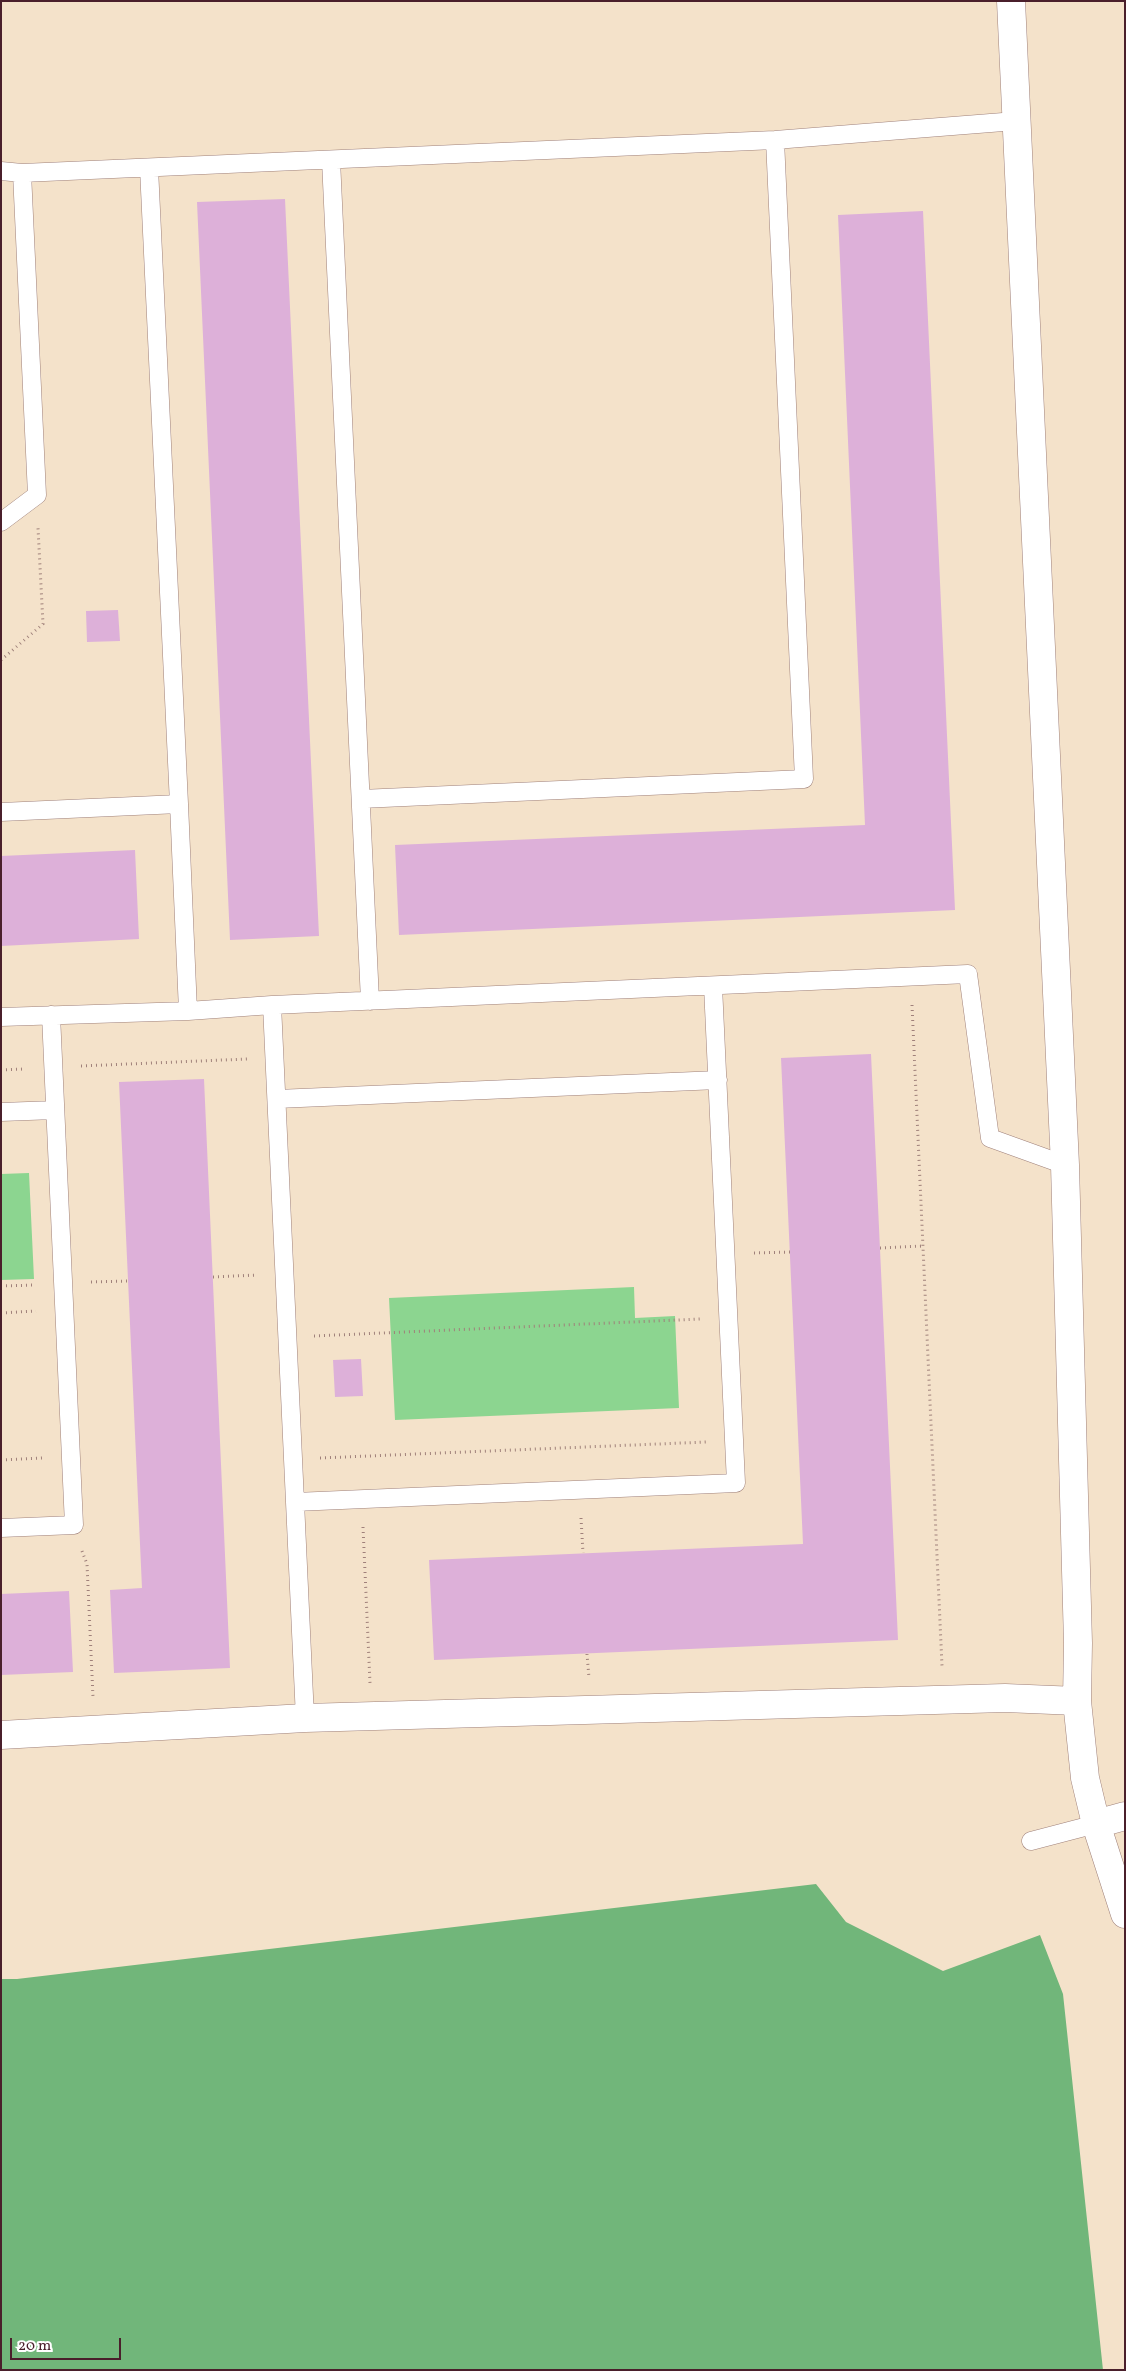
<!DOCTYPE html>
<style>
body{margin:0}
#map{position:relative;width:1126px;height:2371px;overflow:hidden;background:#f4e2ca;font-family:Vollkorn,serif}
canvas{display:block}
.frame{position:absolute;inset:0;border:2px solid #4a1f2b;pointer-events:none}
.scale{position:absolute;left:10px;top:2338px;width:111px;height:22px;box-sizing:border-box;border:2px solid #4a1f2b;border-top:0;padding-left:6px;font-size:15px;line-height:18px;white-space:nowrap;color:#4a1f2b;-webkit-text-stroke:4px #fff;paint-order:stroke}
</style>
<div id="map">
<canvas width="1126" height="2371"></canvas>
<div class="frame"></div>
<div class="scale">20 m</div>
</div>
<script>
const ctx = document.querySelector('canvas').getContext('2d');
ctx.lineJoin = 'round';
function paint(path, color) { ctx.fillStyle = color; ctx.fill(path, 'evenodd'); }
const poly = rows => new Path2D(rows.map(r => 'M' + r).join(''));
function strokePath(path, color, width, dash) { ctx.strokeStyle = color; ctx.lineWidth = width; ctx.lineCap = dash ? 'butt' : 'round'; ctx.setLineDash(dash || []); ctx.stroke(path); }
const green = poly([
 [29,1173,34,1279,1,1280,1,1174],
 [634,1287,635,1318,675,1316,679,1408,395,1420,389,1298]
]);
const forest = poly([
 [816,1884,846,1922,943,1971,1040,1935,1063,1994,1103,2370,1,2370,1,1979,17,1979]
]);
const building = poly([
 [285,199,319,936,230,940,197,202],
 [923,211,955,910,399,935,395,845,865,825,838,215],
 [118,610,120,641,87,642,86,611],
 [135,850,139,939,1,946,1,856],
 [871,1054,898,1640,434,1660,429,1560,803,1544,781,1058],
 [204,1079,230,1668,114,1673,110,1590,142,1588,119,1082],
 [361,1359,363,1396,335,1397,333,1360],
 [69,1591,73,1672,1,1675,1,1594]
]);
const path = poly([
 [1,660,43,624,38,528],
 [912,1005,942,1666],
 [81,1066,247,1059],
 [1,1070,24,1069],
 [880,1248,923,1246],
 [754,1253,790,1252],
 [213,1277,257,1275],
 [91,1282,128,1281],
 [1,1286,35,1285],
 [1,1313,36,1311],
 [314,1336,700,1319],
 [320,1458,706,1442],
 [1,1460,43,1458],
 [581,1518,583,1553],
 [363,1527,370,1683],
 [82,1551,87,1564,93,1697],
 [587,1654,589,1678]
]);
const lane = poly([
 [331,160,370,1001],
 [149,168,179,804],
 [1,171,22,173,775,140,1016,121],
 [1,522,37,495,22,173],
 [361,799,804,779,775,140],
 [1,812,179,804,188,1011],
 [272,1005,305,1718],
 [1,1017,188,1011,272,1005,968,974,990,1138,1065,1165],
 [277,1099,718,1080],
 [1,1112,55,1110],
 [295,1502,736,1483,713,986],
 [1,1528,74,1525,51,1015],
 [1031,1841,1096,1824]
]);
const street = poly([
 [1011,1,1065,1165,1078,1643,1077,1701,1085,1778,1096,1824,1125,1914],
 [1,1735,305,1718,1005,1698,1077,1701],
 [1096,1824,1125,1816]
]);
paint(green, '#8cd590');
paint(forest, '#71b67a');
paint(building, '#ddb0d9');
strokePath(lane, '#9f807a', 19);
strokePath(street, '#9f807a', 29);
strokePath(path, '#9f807a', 3, [1, 4]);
strokePath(lane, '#fff', 18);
strokePath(street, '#fff', 28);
</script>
